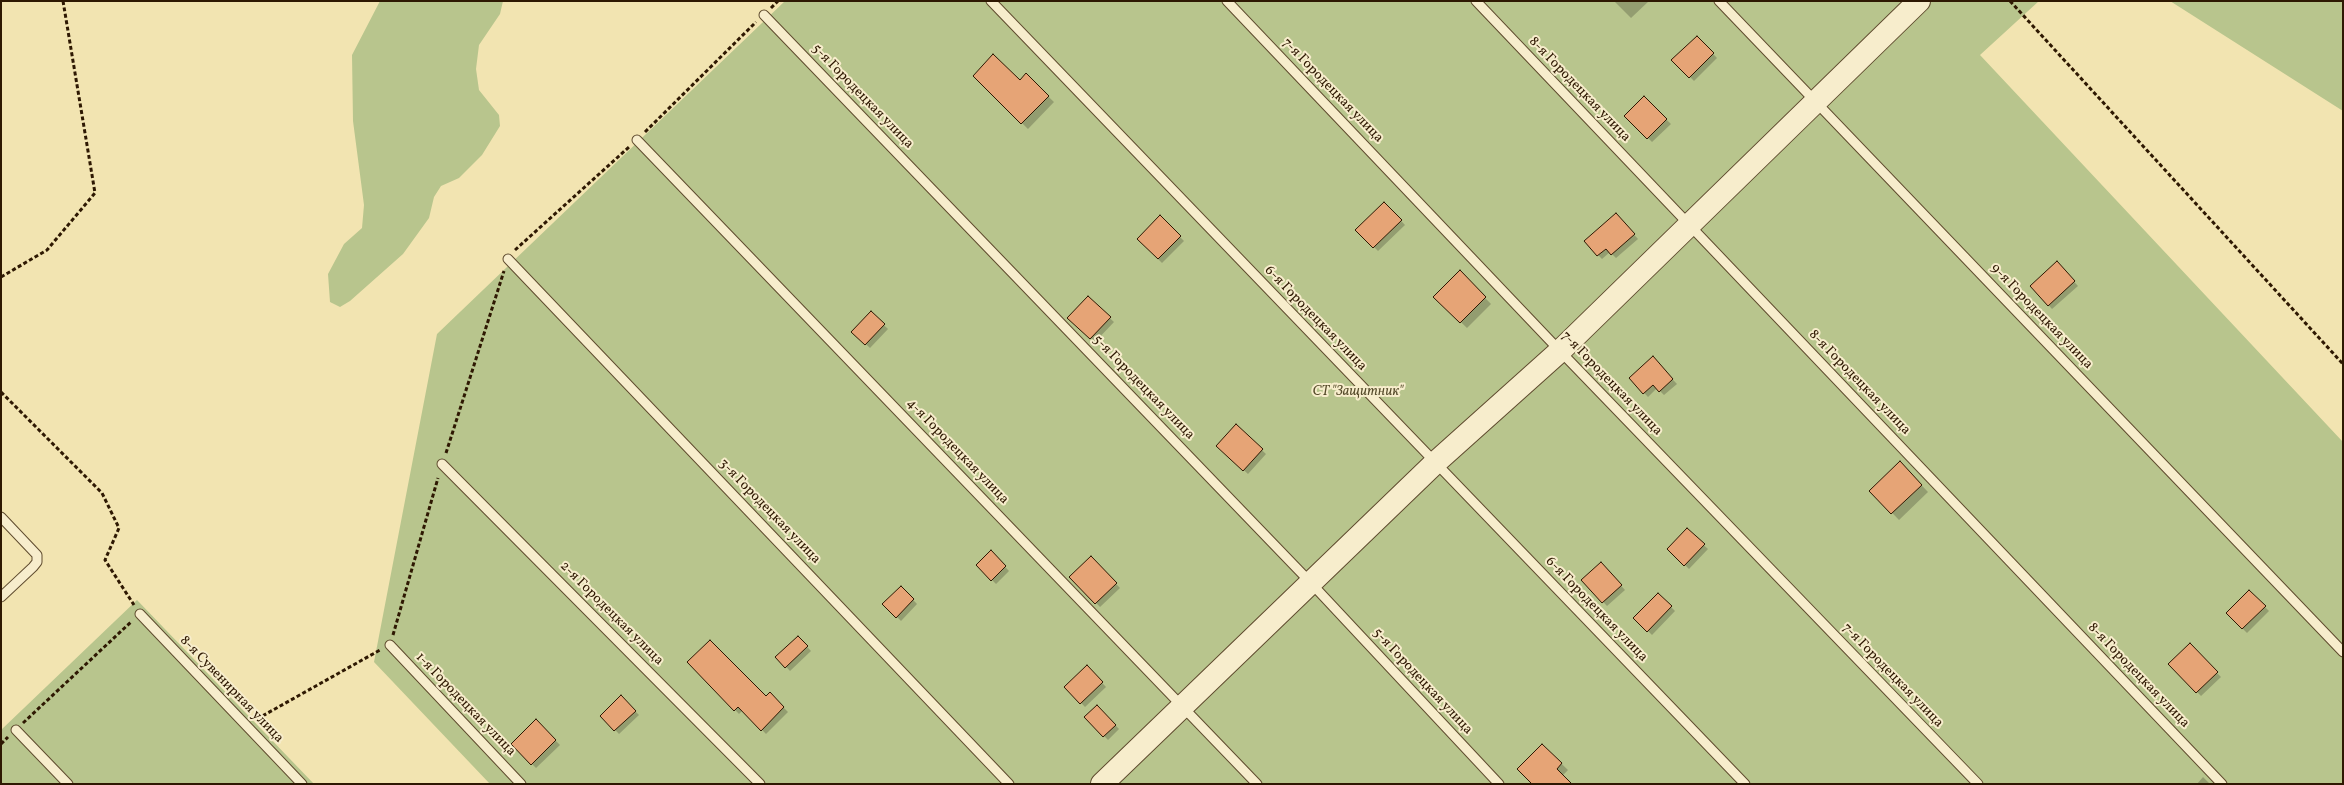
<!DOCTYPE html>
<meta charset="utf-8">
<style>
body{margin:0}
#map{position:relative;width:2344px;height:785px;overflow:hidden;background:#f2e4b1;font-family:Vollkorn,serif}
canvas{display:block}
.frame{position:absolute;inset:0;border:2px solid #2e1802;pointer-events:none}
</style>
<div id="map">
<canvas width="2344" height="785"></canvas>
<div class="frame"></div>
</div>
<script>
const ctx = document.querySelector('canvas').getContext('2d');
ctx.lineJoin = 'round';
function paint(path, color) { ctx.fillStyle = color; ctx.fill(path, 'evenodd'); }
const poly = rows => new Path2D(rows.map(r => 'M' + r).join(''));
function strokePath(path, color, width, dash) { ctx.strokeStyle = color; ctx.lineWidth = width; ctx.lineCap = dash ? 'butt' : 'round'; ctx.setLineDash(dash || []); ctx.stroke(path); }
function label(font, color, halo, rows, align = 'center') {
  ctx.font = font + ' Vollkorn,serif'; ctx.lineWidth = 4; ctx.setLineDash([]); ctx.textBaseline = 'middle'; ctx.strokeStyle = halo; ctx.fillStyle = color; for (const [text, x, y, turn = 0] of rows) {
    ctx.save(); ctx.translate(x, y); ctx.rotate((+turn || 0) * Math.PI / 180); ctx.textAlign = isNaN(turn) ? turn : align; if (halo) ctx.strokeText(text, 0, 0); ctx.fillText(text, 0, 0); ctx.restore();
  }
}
const green = poly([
 [380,1,503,1,500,14,479,45,476,69,479,90,499,115,500,126,482,155,459,178,441,186,434,197,429,218,403,254,350,301,340,307,330,302,328,274,344,244,362,228,364,205,353,121,352,55],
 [785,1,2039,1,1980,55,2343,442,2343,784,490,784,374,662,437,334],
 [2170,1,2343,1,2343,111],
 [137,600,314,784,1,784,1,730]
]);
const shadow = poly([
 [1614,1,1649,1,1631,18],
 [1697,37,1717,58,1694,81,1673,60],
 [1026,75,1054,102,1028,129,974,76,1020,82],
 [1644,98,1671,124,1652,142,1626,116],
 [1384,203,1405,225,1378,251,1357,230],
 [1160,217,1184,241,1162,263,1138,239],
 [1620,219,1638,239,1616,258,1610,252,1602,259,1598,255],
 [2057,263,2078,286,2052,309,2031,286],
 [1460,272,1491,304,1467,328,1435,297],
 [1088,298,1114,322,1095,342,1069,318],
 [871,313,888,329,870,348,853,332],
 [1652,358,1677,384,1664,395,1657,388,1648,397,1630,378],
 [1236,426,1266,454,1248,474,1218,446],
 [1906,469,1928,492,1899,520,1871,491],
 [1687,530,1708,549,1689,569,1669,549],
 [991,552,1009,571,996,584,977,565],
 [1091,558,1120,588,1100,607,1071,577],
 [1601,564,1625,590,1607,606,1583,580],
 [901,587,917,604,901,621,884,604],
 [2249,591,2269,611,2247,633,2227,613],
 [1658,594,1675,611,1652,635,1635,618],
 [798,637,811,651,790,671,777,657],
 [2189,645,2221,677,2201,696,2170,664],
 [689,662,766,698,770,694,788,712,766,734,743,710,739,714],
 [1087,667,1106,687,1085,707,1066,687],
 [621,697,639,715,619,734,602,716],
 [1097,706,1119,729,1108,740,1086,717],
 [536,721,560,745,536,768,512,744],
 [1542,745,1568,770,1562,776,1534,784],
 [2203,777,2210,784,2197,784]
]);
const building = poly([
 [1697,36,1714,53,1689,78,1671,60,1697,36],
 [993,54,1020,80,1026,73,1049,96,1021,124,973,76,993,54],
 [1644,96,1667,119,1647,139,1624,116,1644,96],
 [1384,202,1402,220,1373,248,1355,230,1384,202],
 [1616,213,1635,234,1611,255,1606,249,1597,256,1584,241,1616,213],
 [1160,215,1181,236,1158,259,1137,239,1160,215],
 [2057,261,2075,281,2048,306,2030,286,2057,261],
 [1460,270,1486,297,1460,323,1433,297,1460,270],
 [1088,296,1111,317,1090,339,1067,318,1088,296],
 [871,311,885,324,865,345,851,332,871,311],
 [1653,356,1673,379,1659,392,1653,385,1643,394,1629,378,1653,356],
 [1236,424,1263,449,1243,471,1216,446,1236,424],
 [1900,461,1922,485,1891,514,1869,491,1900,461],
 [1687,528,1705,544,1684,566,1667,549,1687,528],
 [991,550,1006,566,991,581,976,565,991,550],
 [1091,556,1117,583,1095,604,1069,577,1091,556],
 [1601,562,1622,585,1602,603,1581,580,1601,562],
 [901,586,914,599,896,618,882,604,901,586],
 [2249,590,2266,606,2242,629,2226,613,2249,590],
 [1658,593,1672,606,1647,632,1633,618,1658,593],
 [798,636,808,646,785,668,775,657,798,636],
 [710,640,766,696,770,692,784,707,761,731,738,707,734,711,687,662,710,640],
 [2190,643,2218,672,2196,693,2168,664,2190,643],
 [1087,665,1103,682,1080,704,1064,687,1087,665],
 [621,695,636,711,614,731,600,716,621,695],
 [1097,705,1116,725,1103,737,1084,717,1097,705],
 [536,719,556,740,531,765,511,744,536,719],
 [1542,744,1562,763,1557,769,1572,784,1532,784,1517,769,1542,744]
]);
const path = poly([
 [2010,1,2343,364],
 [771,8,778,1],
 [645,132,756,22],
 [515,250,629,147],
 [1,277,47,250,95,193,63,1],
 [1,392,102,493,119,528,105,560,134,605],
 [446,453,504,271],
 [393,635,438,478],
 [257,719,380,650],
 [23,723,132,621],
 [1,744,8,737]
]);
const service = poly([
 [991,1,1745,784],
 [1227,1,1560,351,1978,784],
 [1476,1,2222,784],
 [1719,1,2343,652],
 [764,15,1311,583,1499,784],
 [637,140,1257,784],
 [508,259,1009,784],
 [442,464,760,784],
 [1,517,37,555,37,562,33,567,1,597],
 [140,614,302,784],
 [390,645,521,784],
 [16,730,68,784]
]);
const tertiary = poly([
 [1102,784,1435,463,1560,351,1919,1]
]);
const streetNames = [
 ["8-я Городецкая улица",1579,90,46],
 ["7-я Городецкая улица",1332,91,46],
 ["5-я Городецкая улица",862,97,46],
 ["9-я Городецкая улица",2041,317,46],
 ["6-я Городецкая улица",1315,319,46],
 ["8-я Городецкая улица",1859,383,46],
 ["7-я Городецкая улица",1611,384,46],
 ["5-я Городецкая улица",1143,388,46],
 ["4-я Городецкая улица",957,452,46],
 ["3-я Городецкая улица",769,512,46],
 ["6-я Городецкая улица",1596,610,46],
 ["2-я Городецкая улица",611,614,45],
 ["7-я Городецкая улица",1892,676,46],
 ["8-я Городецкая улица",2138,676,46],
 ["5-я Городецкая улица",1422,682,47],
 ["8-я Сувенирная улица",231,690,46],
 ["1-я Городецкая улица",465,705,46]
];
const parkNames = [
 ["СТ \"Защитник\"",1358,392]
];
paint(green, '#b8c58d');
paint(shadow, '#0003');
paint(building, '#e6a476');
strokePath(building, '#2e1802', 1);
strokePath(service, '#5f4b2e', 11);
strokePath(tertiary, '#5f4b2e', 24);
strokePath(path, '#2e1802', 3, [4, 2.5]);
strokePath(service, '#f7edcc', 9);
strokePath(tertiary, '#f7edcc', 22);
label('14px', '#2e1802', '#f7edcc', streetNames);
label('italic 14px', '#574c2c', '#f7edcc', parkNames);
</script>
